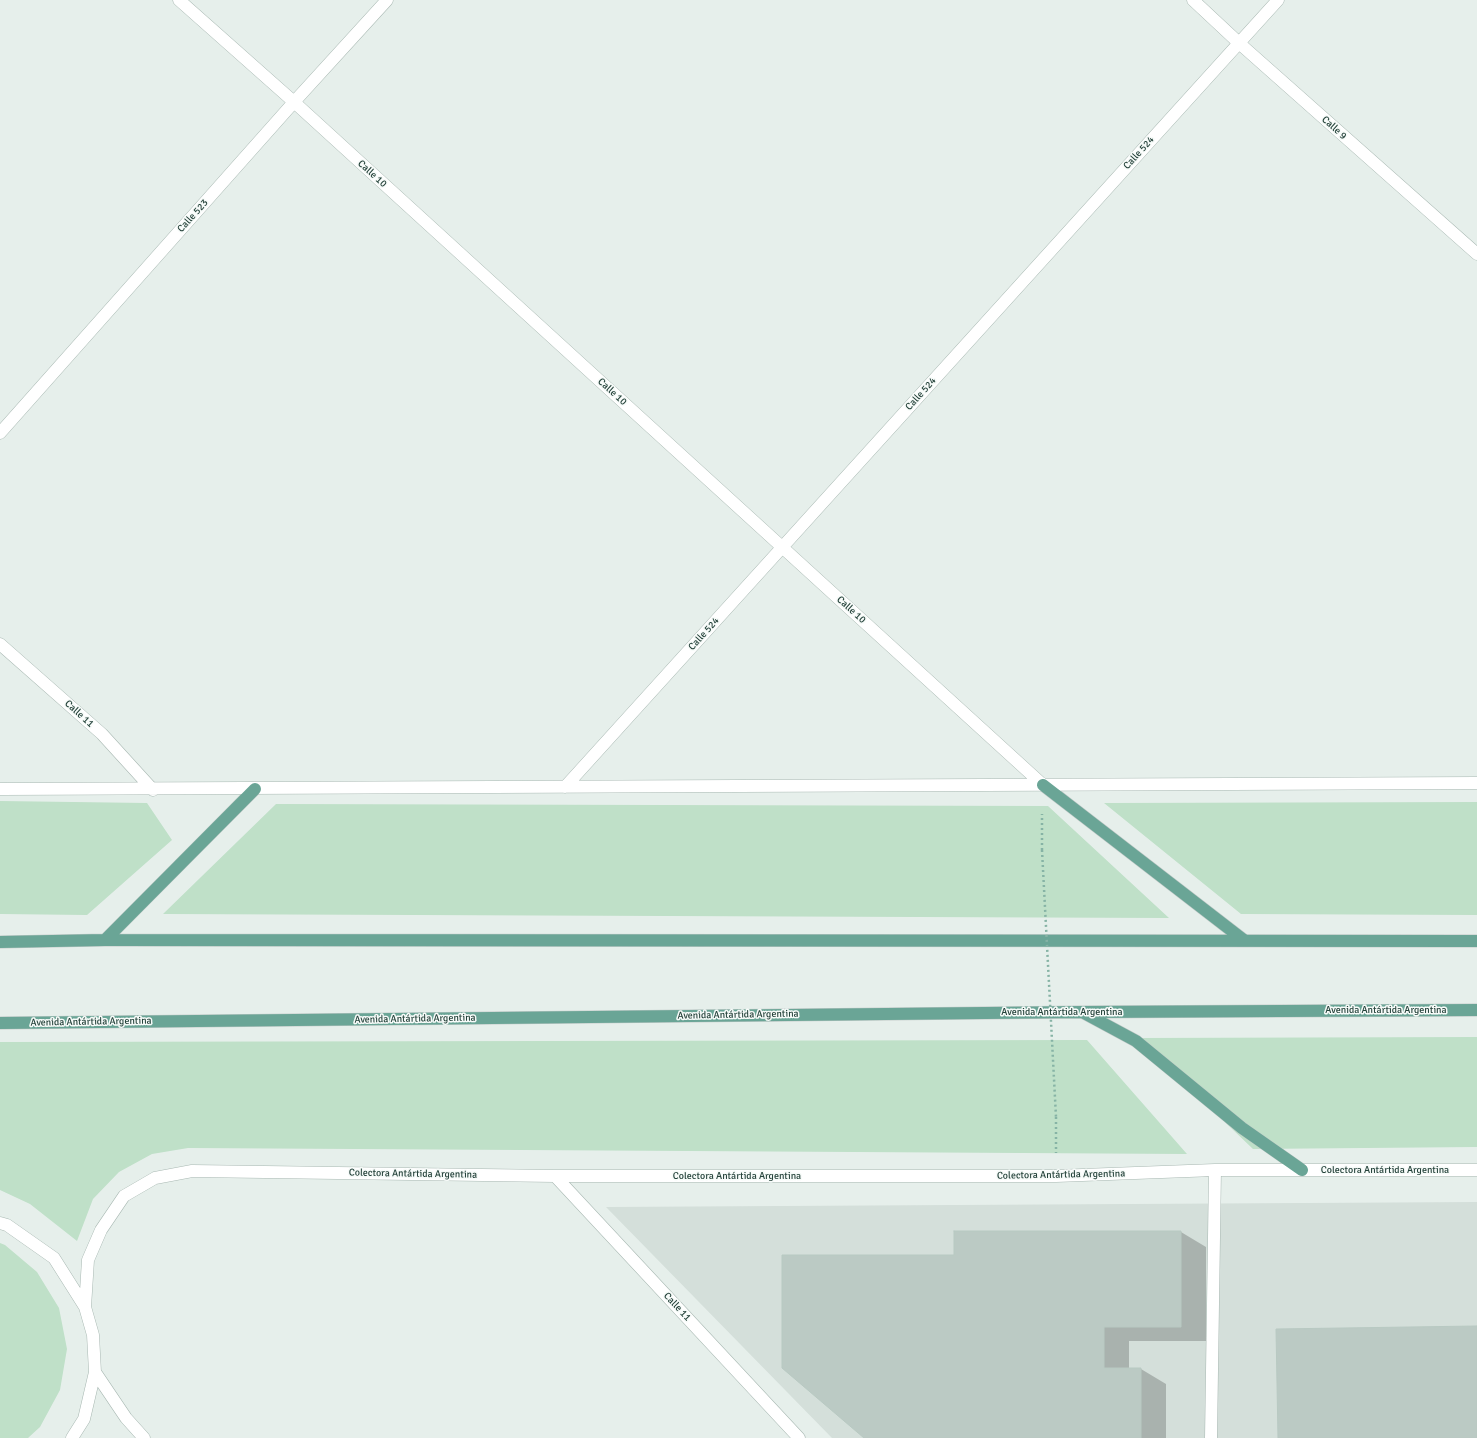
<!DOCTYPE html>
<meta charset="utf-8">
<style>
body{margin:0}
canvas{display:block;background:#e6efeb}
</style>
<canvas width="1477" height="1438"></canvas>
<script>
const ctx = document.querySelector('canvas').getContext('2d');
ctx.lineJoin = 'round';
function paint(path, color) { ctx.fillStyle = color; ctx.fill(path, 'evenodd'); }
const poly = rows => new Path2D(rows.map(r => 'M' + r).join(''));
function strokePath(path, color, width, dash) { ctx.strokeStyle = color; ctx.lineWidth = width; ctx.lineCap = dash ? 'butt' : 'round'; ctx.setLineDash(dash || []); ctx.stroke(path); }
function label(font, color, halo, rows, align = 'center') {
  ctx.font = font + ' Signika,sans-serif'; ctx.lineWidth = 3; ctx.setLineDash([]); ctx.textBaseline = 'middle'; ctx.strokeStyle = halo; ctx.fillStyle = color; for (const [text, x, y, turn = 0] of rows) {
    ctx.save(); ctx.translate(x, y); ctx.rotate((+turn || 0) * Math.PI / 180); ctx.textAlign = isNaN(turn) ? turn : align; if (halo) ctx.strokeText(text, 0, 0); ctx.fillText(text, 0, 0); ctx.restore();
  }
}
const built = poly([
 [1477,1202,1477,1438,832,1438,606,1207]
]);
const green = poly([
 [0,801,147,803,172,840,87,915,0,914],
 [1477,802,1477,915,1241,914,1104,803],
 [276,804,1048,806,1169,918,163,914],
 [1477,1037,1477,1147,1253,1149,1137,1038],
 [1087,1040,1187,1154,188,1148,152,1154,119,1172,93,1199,77,1241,30,1204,0,1190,0,1042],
 [0,1243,5,1245,37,1272,59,1308,67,1349,60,1390,40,1427,28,1438,0,1438]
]);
const shadow = poly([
 [1181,1232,1206,1247,1206,1341,1129,1341,1129,1369,1141,1369,1166,1384,1166,1438,866,1438,955,1256]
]);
const building = poly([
 [954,1231,1181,1231,1181,1327,1104,1327,1104,1368,1141,1368,1141,1438,864,1438,782,1368,782,1255,954,1255,954,1231],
 [1477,1326,1477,1438,1278,1438,1276,1329,1477,1326]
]);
const path = poly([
 [1042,850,1042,814],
 [1056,1117,1056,1153]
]);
const minor = poly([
 [179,0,294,102,1043,785],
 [1193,0,1239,43,1477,254],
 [0,433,294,102,387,0],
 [0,644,102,734,153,790],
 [565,787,1278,0],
 [0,789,1477,783],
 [555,1176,799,1438],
 [0,1223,7,1225,54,1258,85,1307,93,1335,95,1372,84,1419,72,1438],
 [85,1307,88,1260,101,1230,124,1196,155,1178,192,1171,555,1176,1056,1176,1215,1170,1477,1170],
 [95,1372,126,1418,144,1438],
 [1211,1438,1215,1170]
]);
const major = poly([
 [1043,785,1245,941],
 [105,940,255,789],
 [0,942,105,940,1477,941],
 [1084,1013,1136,1041,1242,1128,1302,1170],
 [0,1023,1083,1012,1477,1010]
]);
const pathBridge = poly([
 [1042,850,1056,1117]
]);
const streetNames = [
 ["Calle 9",1334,128,42],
 ["Calle 524",1139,153,-48],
 ["Calle 10",372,174,42],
 ["Calle 523",193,216,-48],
 ["Calle 10",612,392,42],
 ["Calle 524",921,394,-48],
 ["Calle 10",851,610,42],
 ["Calle 524",704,634,-48],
 ["Calle 11",79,714,42],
 ["Avenida Antártida Argentina",1386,1010],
 ["Avenida Antártida Argentina",1062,1012],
 ["Avenida Antártida Argentina",738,1015,-1],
 ["Avenida Antártida Argentina",415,1019,-1],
 ["Avenida Antártida Argentina",91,1022,-1],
 ["Colectora Antártida Argentina",1385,1170],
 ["Colectora Antártida Argentina",413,1174,1],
 ["Colectora Antártida Argentina",1061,1175,-1],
 ["Colectora Antártida Argentina",737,1176],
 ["Calle 11",677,1307,47]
];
paint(built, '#d4dfda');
paint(green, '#bfe0c8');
paint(shadow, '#0003');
paint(building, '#bbcac4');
strokePath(building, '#b8c9c2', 1);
strokePath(minor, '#a8b8b2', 13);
strokePath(major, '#c2cac8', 13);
strokePath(path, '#86b3a5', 2.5, [2, 3]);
strokePath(minor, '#fff', 12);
strokePath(major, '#6aa596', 12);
strokePath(pathBridge, '#86b3a5', 2.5, [2, 3]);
label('10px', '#24423a', '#f7fbf9', streetNames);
</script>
